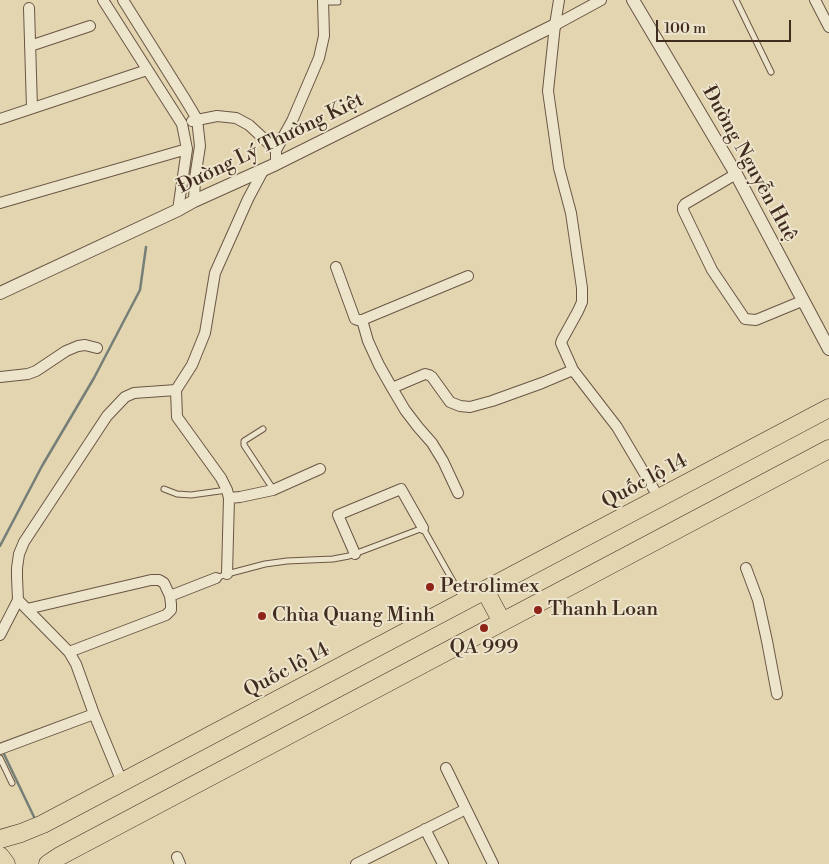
<!DOCTYPE html>
<meta charset="utf-8">
<style>
body{margin:0}
#map{position:relative;width:829px;height:864px;overflow:hidden;background:#e4d5b1;font-family:"Libre Bodoni",serif}
canvas{display:block}
.scale{position:absolute;left:656px;top:20px;width:135px;height:22px;box-sizing:border-box;border:2px solid #412c20;border-top:0;padding-left:6px;font-size:15px;line-height:18px;white-space:nowrap;color:#412c20;-webkit-text-stroke:4px #ede4cc;paint-order:stroke}
</style>
<div id="map">
<canvas width="829" height="864"></canvas>
<div class="scale">100 m</div>
</div>
<script>
const ctx = document.querySelector('canvas').getContext('2d');
ctx.lineJoin = 'round';
const poly = rows => new Path2D(rows.map(r => 'M' + r).join(''));
function strokePath(path, color, width, dash) { ctx.strokeStyle = color; ctx.lineWidth = width; ctx.lineCap = dash ? 'butt' : 'round'; ctx.setLineDash(dash || []); ctx.stroke(path); }
function label(font, color, halo, rows, align = 'center') {
  ctx.font = font + ' "Libre Bodoni",serif'; ctx.lineWidth = 4; ctx.setLineDash([]); ctx.textBaseline = 'middle'; ctx.strokeStyle = halo; ctx.fillStyle = color; for (const [text, x, y, turn = 0] of rows) {
    ctx.save(); ctx.translate(x, y); ctx.rotate((+turn || 0) * Math.PI / 180); ctx.textAlign = isNaN(turn) ? turn : align; if (halo) ctx.strokeText(text, 0, 0); ctx.fillText(text, 0, 0); ctx.restore();
  }
}
const stream = poly([
 [0,546,42,466,94,378,140,290,146,247],
 [3,752,35,819]
]);
const service = poly([
 [736,0,771,72],
 [324,2,338,2],
 [263,429,244,441,244,445,273,489],
 [164,489,177,494,191,495,227,490],
 [216,578,227,574,265,564,287,561,333,559,349,556,423,528,463,599],
 [0,758,12,783]
]);
const minor = poly([
 [103,0,182,124,187,149,178,210],
 [123,0,185,99,197,119,200,146,195,178,194,201],
 [815,0,829,27],
 [29,8,32,108],
 [555,25,601,0],
 [30,46,90,26],
 [0,119,147,70],
 [192,121,217,116,236,118,249,125,276,150],
 [276,164,276,150,292,121,319,58,324,36,323,0],
 [736,174,685,204,683,207,683,210,712,270,745,319,756,320,802,301],
 [0,203,187,149],
 [336,267,355,319,358,320,362,320,468,276],
 [362,320,368,341,379,365,392,388,425,374,429,375,432,377,450,402,460,406,470,407,492,401,542,383,573,370,561,343,562,340,578,311,582,302,582,288,571,213,559,168,548,91,555,25,559,0],
 [573,370,617,427,659,498],
 [0,377,28,374,36,371,66,351,78,346,85,345,97,348],
 [392,388,405,410,418,427,432,443,443,461,458,493],
 [176,390,177,417,221,478,227,490,229,498,227,574],
 [229,498,240,497,273,490,320,469],
 [355,554,338,515,401,489,423,528],
 [746,568,758,600,767,641,777,694],
 [18,600,69,652,76,664,94,714,122,782],
 [27,609,151,580,159,580,164,583,170,596,216,578],
 [0,635,18,600,17,577,17,568,19,554,24,542,107,416,125,397,134,393,176,390,192,365,205,333,215,273,248,199,264,169],
 [69,652,166,615,171,610,171,604,170,596],
 [0,749,94,714],
 [446,768,493,864],
 [425,829,443,864],
 [177,857,180,864],
 [356,864,466,809]
]);
const tertiary = poly([
 [633,0,736,174,829,349],
 [0,293,178,210,194,201,276,164,555,25]
]);
const trunk = poly([
 [485,590,502,622],
 [0,839,21,833,43,824,829,408],
 [0,856,6,864],
 [48,864,60,856,829,449]
]);
const markers = [
 [430,587,5,"#8f2418"],
 [538,610,5,"#8f2418"],
 [262,616,5,"#8f2418"],
 [484,628,5,"#8f2418"]
];
const streetNames = [
 ["Đường Lý Thường Kiệt",271,144,-26],
 ["Đường Nguyễn Huệ",749,164,61],
 ["Quốc lộ 14",645,482,-28],
 ["Quốc lộ 14",287,671,-28]
];
const poiNames = [
 ["Petrolimex",440,587],
 ["Thanh Loan",548,610],
 ["Chùa Quang Minh",272,616],
 ["QA 999",484,648,"center"]
];
strokePath(stream, '#757f78', 2.5);
strokePath(service, '#6a5644', 7);
strokePath(minor, '#6a5644', 12);
strokePath(tertiary, '#6a5644', 14);
strokePath(trunk, '#412c20', 19);
strokePath(service, '#ede4cc', 5);
strokePath(minor, '#ede4cc', 10);
strokePath(tertiary, '#ede4cc', 12);
strokePath(trunk, '#e4d5b1', 18);
for (const [x, y, r, color] of markers) { const dot = new Path2D(); dot.arc(x, y, r, 0, 2 * Math.PI); ctx.fillStyle = color; ctx.fill(dot); strokePath(dot, '#ede4cc', 2); }
label('20px', '#412c20', '#ede4cc', streetNames);
label('20px', '#412c20', '#ede4cc', poiNames, 'left');
</script>
